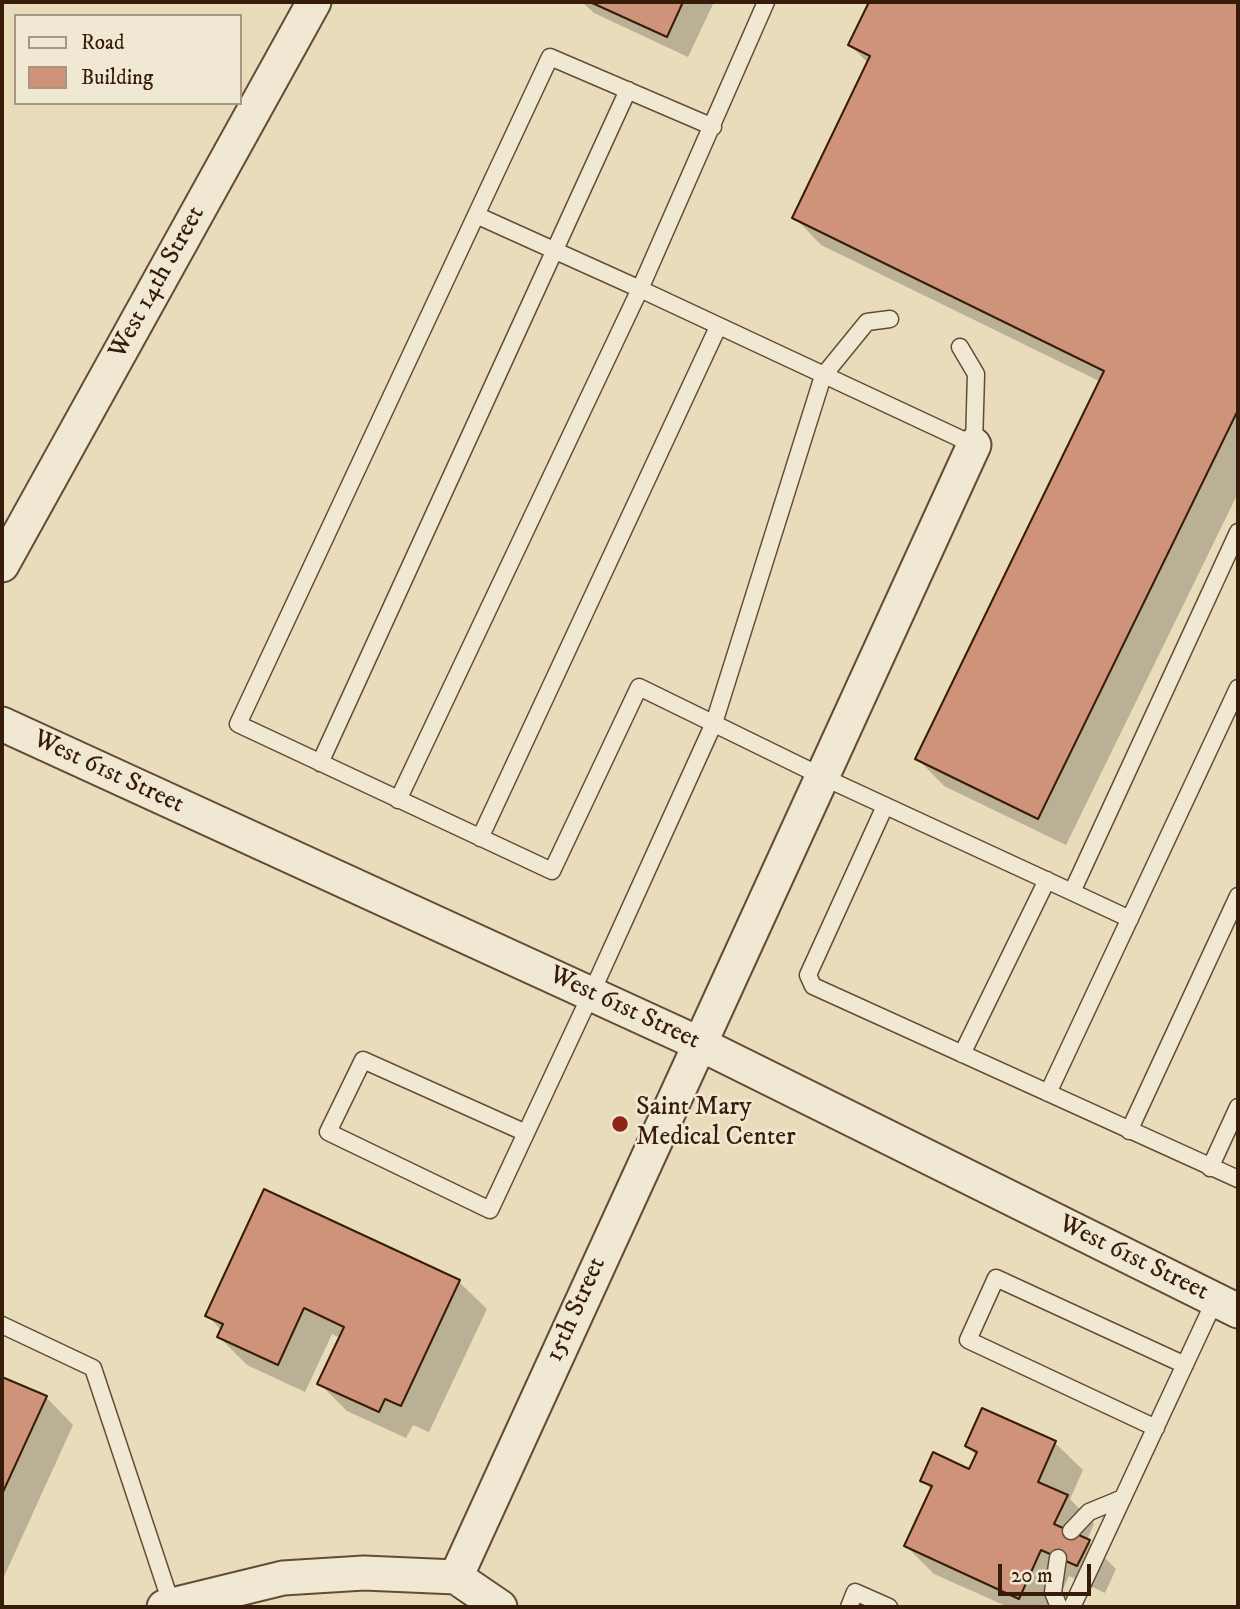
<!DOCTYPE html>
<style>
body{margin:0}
#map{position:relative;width:1240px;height:1609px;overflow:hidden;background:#e9dcbb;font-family:"IM FELL DW Pica",serif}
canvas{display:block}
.frame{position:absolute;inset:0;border:4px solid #361c09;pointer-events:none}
.legend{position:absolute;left:14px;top:14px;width:228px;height:91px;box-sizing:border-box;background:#f1e8d3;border:2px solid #a69682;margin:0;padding:9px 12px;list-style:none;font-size:21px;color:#361c09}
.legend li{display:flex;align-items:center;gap:14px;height:35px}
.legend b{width:35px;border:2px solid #a69682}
.scale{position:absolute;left:998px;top:1564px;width:93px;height:32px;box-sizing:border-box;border:4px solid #361c09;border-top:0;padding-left:9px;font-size:21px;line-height:24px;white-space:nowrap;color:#361c09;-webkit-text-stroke:5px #f1e8d3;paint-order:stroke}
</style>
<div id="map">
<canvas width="1240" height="1609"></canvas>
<div class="frame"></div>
<ul class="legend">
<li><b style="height:9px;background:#f1e8d3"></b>Road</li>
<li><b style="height:19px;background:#cf937a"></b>Building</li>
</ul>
<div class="scale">20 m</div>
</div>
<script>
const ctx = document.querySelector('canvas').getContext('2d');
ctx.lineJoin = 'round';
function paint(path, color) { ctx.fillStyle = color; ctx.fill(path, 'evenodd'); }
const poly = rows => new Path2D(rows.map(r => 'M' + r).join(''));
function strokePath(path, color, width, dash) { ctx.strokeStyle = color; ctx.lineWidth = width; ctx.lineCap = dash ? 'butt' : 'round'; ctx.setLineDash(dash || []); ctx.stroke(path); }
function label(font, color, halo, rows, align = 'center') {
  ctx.font = font + ' "IM FELL DW Pica",serif'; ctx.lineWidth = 5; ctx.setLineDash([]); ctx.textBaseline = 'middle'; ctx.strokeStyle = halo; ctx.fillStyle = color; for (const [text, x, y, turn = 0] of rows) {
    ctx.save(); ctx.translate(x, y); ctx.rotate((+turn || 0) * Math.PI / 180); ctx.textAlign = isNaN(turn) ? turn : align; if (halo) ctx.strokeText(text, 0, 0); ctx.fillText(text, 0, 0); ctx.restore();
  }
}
const shadow = poly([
 [582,2,714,2,688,57,594,13],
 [864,2,1238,2,1238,493,1066,845,944,786,917,758,1101,382,821,245,794,217,869,64,850,45,869,4],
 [265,1191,459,1282,487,1309,429,1432,413,1425,406,1438,347,1411,319,1383,340,1338,332,1334,305,1392,247,1365,219,1337,222,1331,207,1315],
 [2,1379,46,1397,73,1425,2,1581],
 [1055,1443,1083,1470,1070,1499,1094,1524,1087,1540,1116,1569,1105,1593,1069,1576,1055,1607,1008,1607,934,1574,906,1546,932,1490,922,1480,970,1471,977,1456,967,1446]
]);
const building = poly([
 [590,2,683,2,667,37,590,2],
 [869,2,1238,2,1238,410,1038,819,915,759,1104,371,792,218,870,56,848,45,869,2],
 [264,1189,460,1280,401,1406,385,1399,379,1412,317,1384,344,1327,304,1308,278,1365,217,1337,223,1324,205,1316,264,1189],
 [2,1377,47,1396,2,1494,2,1377],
 [982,1408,1056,1441,1038,1482,1068,1495,1054,1524,1090,1540,1077,1566,1041,1550,1019,1599,904,1546,932,1486,920,1481,933,1452,969,1469,977,1452,965,1446,982,1408]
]);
const lane = poly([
 [766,2,640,289,974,445,976,374,960,347],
 [713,127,550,57,238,724,552,871,639,687,821,776,1072,892,1238,532],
 [320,763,628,90],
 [398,800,640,289,476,215],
 [885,806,808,975,813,986,1238,1179],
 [480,838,718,327],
 [1072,892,1130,919],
 [962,1054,1047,880],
 [1048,1093,1238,688],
 [1129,1131,1238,896],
 [526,1133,363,1060,328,1132,490,1210,526,1133,591,994,714,723,823,376,867,322,890,319],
 [1210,1168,1238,1107],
 [2,1325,93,1368,171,1603],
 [1156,1428,968,1340,996,1278,1185,1365],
 [1071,1531,1089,1512,1123,1498],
 [1058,1558,1053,1592,1059,1607],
 [849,1607,855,1592,889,1607],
 [1072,1607,1215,1300]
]);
const street = poly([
 [2,565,314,2],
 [2,724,698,1043,1238,1311],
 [456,1577,974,445],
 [164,1607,283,1578,364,1573,456,1577,500,1607]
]);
const markers = [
 [620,1124,9,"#8f2418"]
];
const streetNames = [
 ["West 14th Street",158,283,-61],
 ["West 61st Street",108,773,25],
 ["West 61st Street",624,1009,25],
 ["West 61st Street",1133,1259,26],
 ["15th Street",577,1310,-66]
];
const poiNames = [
 ["Saint Mary",636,1109],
 ["Medical Center",636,1139]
];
paint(shadow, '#0003');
paint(building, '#cf937a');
strokePath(building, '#361c09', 2);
strokePath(lane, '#634c36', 19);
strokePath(street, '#634c36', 37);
strokePath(lane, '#f1e8d3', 16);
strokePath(street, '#f1e8d3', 33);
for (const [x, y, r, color] of markers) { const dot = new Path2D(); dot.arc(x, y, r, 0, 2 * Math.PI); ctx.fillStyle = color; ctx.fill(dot); strokePath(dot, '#f1e8d3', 2.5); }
label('26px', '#361c09', '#f1e8d3', streetNames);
label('26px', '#361c09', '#f1e8d3', poiNames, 'left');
</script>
